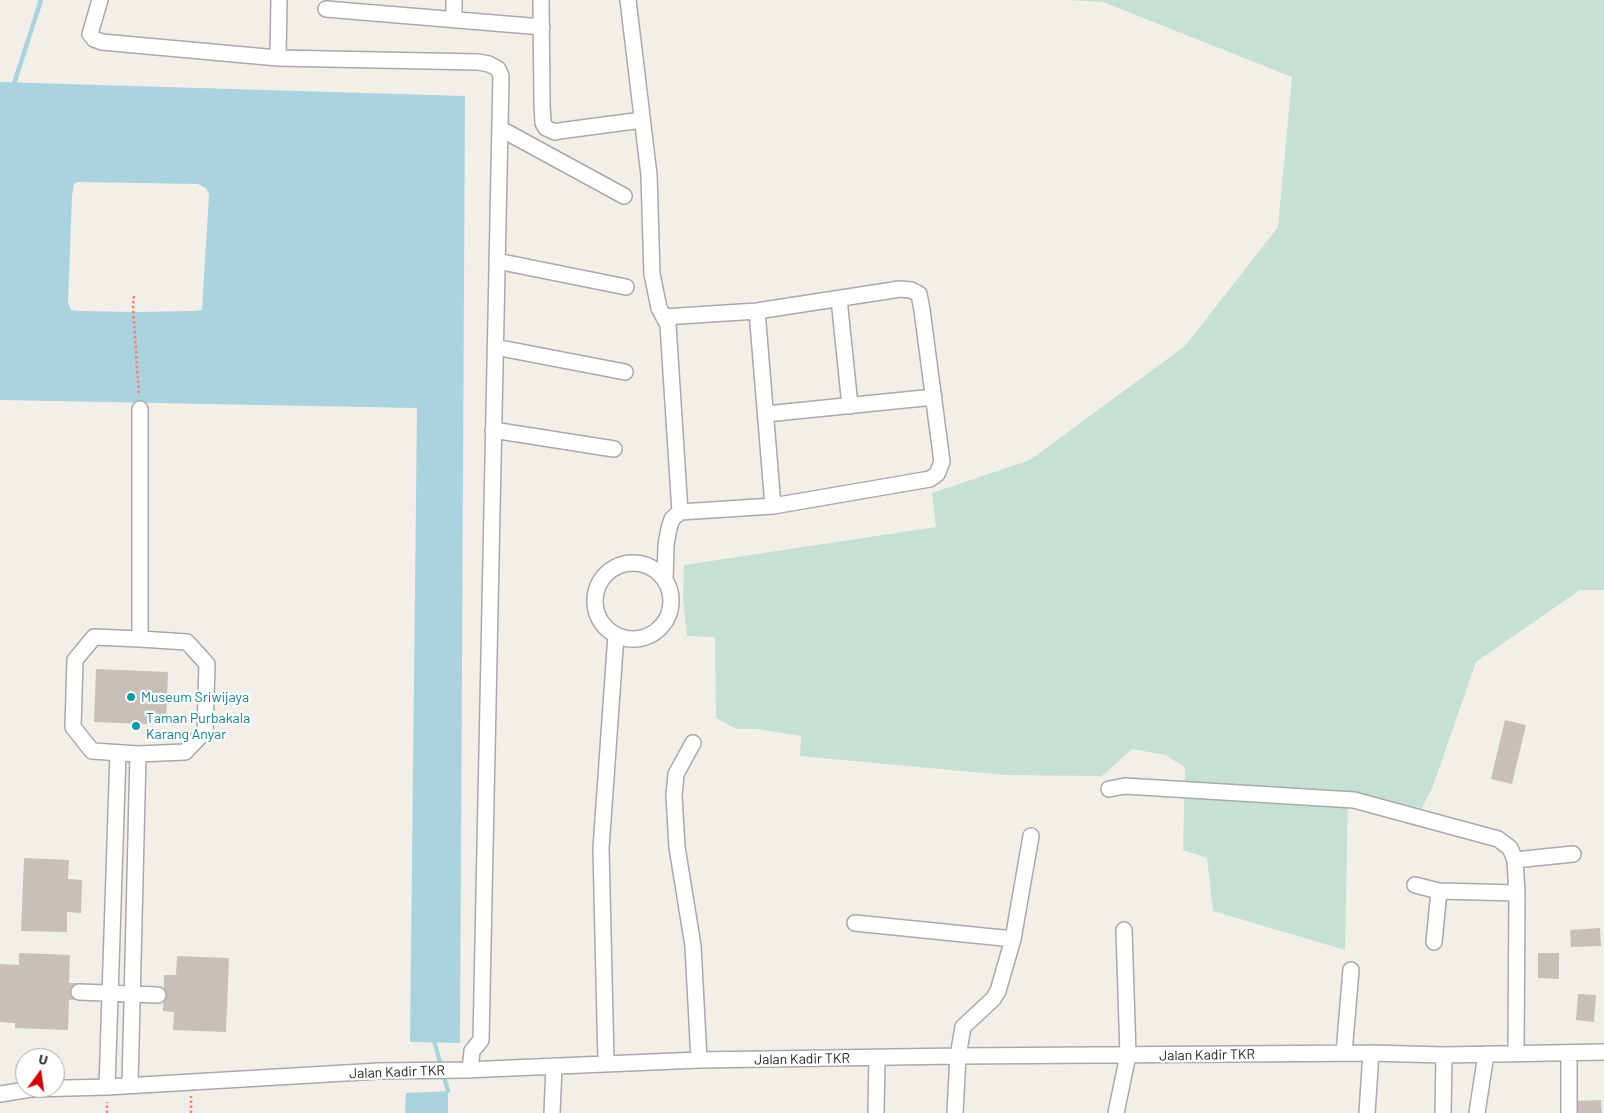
<!DOCTYPE html>
<style>
body{margin:0}
#map{position:relative;width:1604px;height:1113px;overflow:hidden;background:#f2efe9;font-family:Barlow,sans-serif}
canvas{display:block}
.north{position:absolute;left:15px;top:1048px;width:50px;height:50px;box-sizing:border-box;background:#fff;border:1px solid #a7a7a7;border-radius:50%;rotate:14deg;font-size:14px;font-weight:700;line-height:20px;text-align:center;color:#222}
.north::after{content:'';display:block;margin:auto;width:18px;height:22px;background:#d40000;clip-path:polygon(50% 0,100% 100%,50% 72%,0 100%)}
</style>
<div id="map">
<canvas width="1604" height="1113"></canvas>
<div class="north">U</div>
</div>
<script>
const ctx = document.querySelector('canvas').getContext('2d');
ctx.lineJoin = 'round';
function paint(path, color) { ctx.fillStyle = color; ctx.fill(path, 'evenodd'); }
const poly = rows => new Path2D(rows.map(r => 'M' + r).join(''));
function strokePath(path, color, width, dash) { ctx.strokeStyle = color; ctx.lineWidth = width; ctx.lineCap = dash ? 'butt' : 'round'; ctx.setLineDash(dash || []); ctx.stroke(path); }
function label(font, color, halo, rows, align = 'center') {
  ctx.font = font + ' Barlow,sans-serif'; ctx.lineWidth = 4.5; ctx.setLineDash([]); ctx.textBaseline = 'middle'; ctx.strokeStyle = halo; ctx.fillStyle = color; for (const [text, x, y, turn = 0] of rows) {
    ctx.save(); ctx.translate(x, y); ctx.rotate((+turn || 0) * Math.PI / 180); ctx.textAlign = isNaN(turn) ? turn : align; if (halo) ctx.strokeText(text, 0, 0); ctx.fillText(text, 0, 0); ctx.restore();
  }
}
const wetland = poly([
 [1065,0,1604,0,1604,590,1580,590,1476,662,1433,786,1422,808,1348,794,1345,950,1213,911,1207,858,1183,850,1185,767,1165,755,1132,749,1102,776,1005,775,800,756,801,736,757,729,736,729,716,718,715,637,687,636,683,599,684,565,936,527,932,493,1030,460,1185,346,1278,227,1292,77,1103,2]
]);
const water = poly([
 [0,82,465,96,460,1043,410,1042,417,408,0,400],
 [78,182,198,184,206,188,209,194,202,310,194,311,133,312,81,311,71,310,68,302,72,196,74,184],
 [448,1091,448,1113,405,1113,406,1093]
]);
const stream = poly([
 [13,87,41,0],
 [433,1037,448,1091]
]);
const building = poly([
 [96,669,168,672,166,725,94,722],
 [1505,720,1526,725,1512,784,1491,779],
 [24,858,69,860,68,879,82,880,81,913,67,912,67,932,21,931],
 [1600,928,1601,946,1571,947,1570,930],
 [19,953,70,955,69,983,77,983,76,1000,69,1000,68,1030,15,1028,15,1023,0,1022,0,964,19,965],
 [1538,953,1559,953,1559,979,1538,978],
 [177,956,229,958,226,1032,173,1030,174,1012,163,1011,164,975,176,975],
 [1578,994,1596,995,1594,1022,1576,1020],
 [1601,1100,1602,1113,1575,1113,1575,1101]
]);
const path = poly([
 [134,296,133,307,139,396],
 [107,1113,107,1102],
 [191,1113,191,1096]
]);
const minor = poly([
 [100,0,90,34,94,39,102,42,278,58,478,62,489,64,498,69,501,76,481,1040,472,1051,470,1070],
 [541,0,542,103,543,123,546,128,555,132,559,131,642,120],
 [628,0,649,175,652,274,659,308,668,325,680,512],
 [326,9,542,27],
 [454,19,454,0],
 [278,58,279,0],
 [501,129,624,196],
 [497,261,626,287],
 [839,299,850,406],
 [757,311,773,506],
 [664,317,757,311,900,289,911,290,919,294,922,310,942,462,937,474,930,479,773,506,680,512,672,519,669,528,666,545,665,581],
 [495,347,625,372],
 [766,414,934,397],
 [493,430,614,449],
 '595 601a38 38 0 1 1 76 0a38 38 0 1 1-76 0Z',
 [693,743,676,774,674,796,677,847,693,946,699,1060],
 [138,754,185,752,205,731,207,664,187,642,140,639],
 [1109,789,1125,786,1354,800,1498,839,1510,848,1515,860,1517,893,1516,1053],
 [1515,860,1573,854],
 [1415,885,1439,891],
 [855,923,1013,939],
 [1434,942,1439,891,1517,893],
 [79,992,158,995],
 [1344,1053,1351,970],
 [606,1063,601,848,616,635],
 [130,1085,138,754,92,751,73,727,75,660,94,637,140,639,140,409],
 [107,1087,118,753],
 [0,1094,31,1089,107,1087,379,1071,465,1070,699,1060,958,1056,1371,1053,1444,1055,1604,1052],
 [552,1113,554,1066],
 [876,1113,877,1058],
 [955,1113,958,1056,963,1027,993,999,998,991,1013,939,1031,836],
 [1116,1113,1128,1055,1124,930],
 [1367,1113,1371,1053],
 [1443,1113,1444,1055],
 [1477,1113,1486,1054],
 [1569,1113,1569,1053]
]);
const markers = [
 [131,697,5,"#0f9aa8"],
 [136,726,5,"#0f9aa8"]
];
const cultureNames = [
 ["Museum Sriwijaya",141,697],
 ["Taman Purbakala",146,718],
 ["Karang Anyar",146,734]
];
const streetNames = [
 ["Jalan Kadir TKR",1207,1055,-1],
 ["Jalan Kadir TKR",802,1059,-1],
 ["Jalan Kadir TKR",397,1072,-2]
];
paint(wetland, '#c6e0d4');
paint(water, '#aad3df');
strokePath(stream, '#aad3df', 4.5);
paint(building, '#c7bfb8');
strokePath(minor, '#a9a9a9', 18);
strokePath(path, '#fa8072', 2.5, [2.5, 2.5]);
strokePath(minor, '#fff', 15);
for (const [x, y, r, color] of markers) { const dot = new Path2D(); dot.arc(x, y, r, 0, 2 * Math.PI); ctx.fillStyle = color; ctx.fill(dot); strokePath(dot, '#fff', 2); }
label('14px', '#0d838f', '#fff', cultureNames, 'left');
label('14px', '#222', '#fff', streetNames);
</script>
